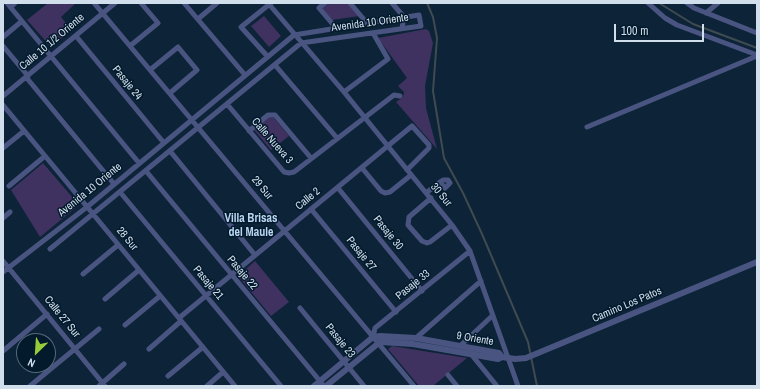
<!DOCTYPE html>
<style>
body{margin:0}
#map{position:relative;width:760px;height:389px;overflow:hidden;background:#0c2338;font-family:"Archivo Narrow",sans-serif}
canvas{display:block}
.frame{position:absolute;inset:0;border:4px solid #d1dfed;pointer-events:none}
.north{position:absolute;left:16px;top:333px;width:40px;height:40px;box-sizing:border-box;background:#031a2d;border:1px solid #55697a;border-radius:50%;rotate:205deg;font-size:11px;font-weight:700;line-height:16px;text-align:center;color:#d1dfed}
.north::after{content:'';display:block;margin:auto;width:14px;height:18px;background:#96cc3a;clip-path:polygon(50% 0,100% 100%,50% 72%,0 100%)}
.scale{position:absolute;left:614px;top:24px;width:90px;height:18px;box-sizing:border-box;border:2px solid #d1dfed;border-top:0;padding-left:5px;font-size:12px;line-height:14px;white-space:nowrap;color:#d1dfed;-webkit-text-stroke:3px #031a2d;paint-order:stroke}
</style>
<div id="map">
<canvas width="760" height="389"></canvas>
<div class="frame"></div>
<div class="north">N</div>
<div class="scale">100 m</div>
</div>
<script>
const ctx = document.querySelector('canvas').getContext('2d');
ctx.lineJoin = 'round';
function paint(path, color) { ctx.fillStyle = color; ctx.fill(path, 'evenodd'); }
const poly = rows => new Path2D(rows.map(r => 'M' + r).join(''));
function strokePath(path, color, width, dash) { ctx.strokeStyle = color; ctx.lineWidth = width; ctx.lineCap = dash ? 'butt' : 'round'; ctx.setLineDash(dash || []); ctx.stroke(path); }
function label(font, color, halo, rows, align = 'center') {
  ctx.font = font + ' "Archivo Narrow",sans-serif'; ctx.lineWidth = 3; ctx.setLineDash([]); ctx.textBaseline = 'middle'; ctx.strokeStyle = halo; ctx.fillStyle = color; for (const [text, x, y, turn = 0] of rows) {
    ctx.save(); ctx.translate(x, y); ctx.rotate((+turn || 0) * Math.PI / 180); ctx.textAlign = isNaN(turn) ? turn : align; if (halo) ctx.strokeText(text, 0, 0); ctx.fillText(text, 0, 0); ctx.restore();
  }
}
const green = poly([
 [48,3,76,3,61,17,72,30,51,47,27,20],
 [329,3,347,3,359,16,332,20,322,9],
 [264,16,281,36,269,47,251,26],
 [426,29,429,31,433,43,425,86,426,108,437,149,396,102,403,97,404,92,398,86,407,78,378,38],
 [269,117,274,118,289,136,271,150,254,130],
 [43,163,79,205,40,237,11,190],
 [255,261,289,302,271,316,238,276],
 [392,346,467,358,433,386,419,386,388,349]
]);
const stream = poly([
 [427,3,433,17,437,38,433,91,444,158,463,193,482,234,528,342,537,386],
 [659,3,693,24,757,48]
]);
const minor = poly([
 [7,3,139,163],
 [94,3,414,386],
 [184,3,245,75],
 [268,3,344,92,452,225,470,251,518,386],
 [325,3,319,8,336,28],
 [350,3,367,23],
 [392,3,404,17,402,28],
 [648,3,665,18,677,25,757,55],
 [687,3,694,8,757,33],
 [11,7,15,3],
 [706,13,718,3],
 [198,19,217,3],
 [76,36,164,143],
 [3,37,22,21],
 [3,46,28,76],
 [130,46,158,23,141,3],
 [268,57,241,27,271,3],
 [275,65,337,138],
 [150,70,178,47,197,70,170,93],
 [26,77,114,184],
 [344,92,388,59,373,33],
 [3,96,115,3],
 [227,104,284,172,289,173,294,172,394,95,400,96],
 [3,105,235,386],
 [587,127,757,56],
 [249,131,268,115,275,115,311,158],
 [3,148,24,131],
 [170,151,255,255],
 [362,168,381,191,385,193,390,192,411,175],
 [146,171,324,386],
 [9,186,45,156],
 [338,188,422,291],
 [120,192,281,386],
 [426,193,440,182,443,180,448,180,450,183,445,188,440,182],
 [431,198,409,217,408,225,422,241,427,243,430,242,452,225],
 [311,209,396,312],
 [3,218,10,212],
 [3,261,105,386],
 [3,272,87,207,294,35,419,15,421,26,301,43,50,249],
 [83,274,118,245],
 [105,299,139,270],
 [300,308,364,386],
 [179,318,412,126,429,145,429,148,407,170],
 [125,325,160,296],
 [373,337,375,328,470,251],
 [416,338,481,281],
 [460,346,492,316],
 [149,349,181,321],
 [3,351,47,314],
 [471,354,497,386],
 [448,375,457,386],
 [168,376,203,347],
 [30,386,99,329],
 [99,386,124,364],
 [207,386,223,372]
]);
const tertiary = poly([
 [502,357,515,359,526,358,757,262],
 [314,386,373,337,380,336,416,338,460,346,499,353,502,357,498,359,413,344,380,342,326,386]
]);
const streetNames = [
 ["Avenida 10 Oriente",370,23,-8],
 ["Calle 10 1/2 Oriente",52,42,-40],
 ["Pasaje 24",127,83,51],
 ["Calle Nueva 3",272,141,49],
 ["29 Sur",262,188,50],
 ["Avenida 10 Oriente",90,190,-39],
 ["30 Sur",441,195,50],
 ["Calle 2",308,199,-39],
 ["Pasaje 30",388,233,51],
 ["28 Sur",127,239,50],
 ["Pasaje 27",361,254,51],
 ["Pasaje 22",242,273,50],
 ["Pasaje 21",208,283,50],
 ["Pasaje 33",413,285,-39],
 ["Camino Los Patos",627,305,-23],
 ["Calle 27 Sur",62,317,51],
 ["9 Oriente",475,339,10],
 ["Pasaje 23",340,341,51]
];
const neighbourhoodNames = [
 ["Villa Brisas",251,219],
 ["del Maule",251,233]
];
paint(green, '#3f3260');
strokePath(stream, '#3f4b50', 2);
strokePath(minor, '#495580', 5);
strokePath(tertiary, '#495580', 6);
label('11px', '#d1dfed', '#031a2d', streetNames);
label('bold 12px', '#b9d5f1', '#031a2d', neighbourhoodNames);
</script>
